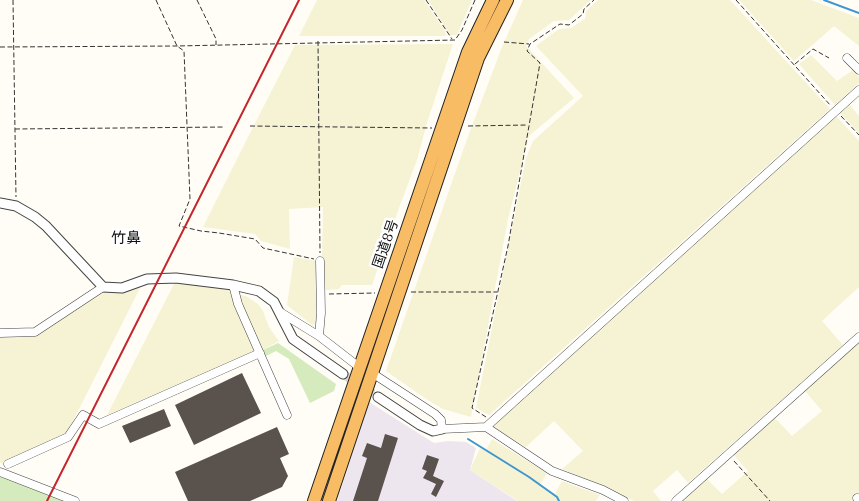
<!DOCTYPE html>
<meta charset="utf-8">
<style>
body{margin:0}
canvas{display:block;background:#fffdf5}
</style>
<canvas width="859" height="501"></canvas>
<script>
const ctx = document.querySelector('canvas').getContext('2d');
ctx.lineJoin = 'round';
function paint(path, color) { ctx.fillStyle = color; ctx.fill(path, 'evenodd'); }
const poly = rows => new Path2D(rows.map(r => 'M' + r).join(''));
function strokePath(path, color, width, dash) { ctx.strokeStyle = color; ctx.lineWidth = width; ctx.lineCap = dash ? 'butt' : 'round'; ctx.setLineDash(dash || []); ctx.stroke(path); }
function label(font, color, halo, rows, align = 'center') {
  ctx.font = font + ' "IBM Plex Serif","Noto Sans JP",serif'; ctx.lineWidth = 5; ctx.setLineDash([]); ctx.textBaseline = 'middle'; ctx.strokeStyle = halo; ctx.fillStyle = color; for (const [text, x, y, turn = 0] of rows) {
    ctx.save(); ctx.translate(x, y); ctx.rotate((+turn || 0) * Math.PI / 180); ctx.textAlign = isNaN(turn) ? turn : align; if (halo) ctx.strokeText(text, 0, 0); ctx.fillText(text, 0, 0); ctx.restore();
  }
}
const industrial = poly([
 [369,402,434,443,448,441,466,442,476,448,470,470,517,501,337,501]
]);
const farmland = poly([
 [317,0,424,0,445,31,446,36,299,36],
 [428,0,472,0,457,35,450,35],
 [523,0,591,0,569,20,554,21,529,39,526,46,574,98,529,136,508,219,471,417,443,409,426,399,386,371,467,139,502,47],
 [598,0,730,0,830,109,489,415,476,408,526,158,533,141,583,96,536,46,559,29,571,28,585,19,586,11],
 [739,0,811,0,859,18,859,46,834,26,794,61],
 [453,44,427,123,417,160,399,208,372,285,342,285,339,289,316,291,316,323,312,325,287,305,294,257,322,262,323,207,289,209,290,249,261,241,255,234,203,227,249,135,295,45],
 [811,55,837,81,853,70,859,77,859,83,835,105,799,64],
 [849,104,859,116,859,133,839,112],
 [836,116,859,141,859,287,822,321,843,345,688,483,677,470,653,491,661,501,634,501,593,482,562,469,583,451,554,421,526,447,491,426],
 [175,282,225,287,231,291,232,299,254,351,107,415],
 [141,286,66,435,4,464,0,463,0,337,33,336,103,290,128,290],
 [239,295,246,296,258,304,263,311,269,327,279,341,261,351,242,307],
 [859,342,859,499,857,501,683,501,707,479,722,494,748,471,733,454,774,417,792,436,822,411,805,391],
 [492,439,547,473,540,485,555,494,562,481,600,495,596,501,518,501,470,470,480,448,486,450]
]);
const green = poly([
 [278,343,336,384,334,391,310,403,289,359,276,351,264,357,261,351],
 [0,474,68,501,0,501]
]);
const stream = poly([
 [824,0,859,13],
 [468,439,529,477,557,497,559,501]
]);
const building = poly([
 [242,373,261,413,194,445,175,405],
 [164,409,171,426,130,443,122,426],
 [277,427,289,454,280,458,288,476,282,487,250,501,188,501,175,472],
 [385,434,398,438,378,501,353,501,367,458,362,456,367,443,381,448],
 [427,455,439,459,433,476,444,481,436,497,431,494,436,484,423,478,427,471,422,469]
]);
const tertiaryTunnel = poly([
 [343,374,378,397]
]);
const path = poly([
 [13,0,16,197],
 [156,0,177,46,184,51,190,199,179,226,201,231,219,233,255,239,263,248,314,259],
 [197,0,216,39,216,45],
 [426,0,452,39],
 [736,0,831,106],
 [318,41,320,253],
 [504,42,529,44],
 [0,47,177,46,455,40,462,30,475,0],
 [795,64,813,49,829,58],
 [841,116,859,135],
 [250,126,432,128],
 [468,126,528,125],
 [15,129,225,127],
 [411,292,497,292],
 [329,294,375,293],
 [486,417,472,408,508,246,540,63,527,51,530,44,560,24,569,25,583,14,584,9,594,0],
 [734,461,770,501]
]);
const minor = poly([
 [847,58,859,70],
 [233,285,238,304,287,415],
 [280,312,319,336,359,367],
 [0,333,35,332,103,287],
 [319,336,321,313,320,261],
 [372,373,435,414,441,420,442,429,486,427,552,471,603,490,624,501],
 [486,427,859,90],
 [8,464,68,437,83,415,99,424,260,353],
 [0,472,75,501],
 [857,498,859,501],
 [676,501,859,337]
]);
const tertiary = poly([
 [0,203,16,206,35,217,46,226,103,287,122,288,147,279,176,278,233,285,259,291,274,302,293,339,343,374],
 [378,397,420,425,433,431,442,429]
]);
const trunk = poly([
 [314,501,468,52,493,0],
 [329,501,478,58,507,0]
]);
const rail = poly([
 [47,501,299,0]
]);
const streetNames = [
 ["国道8号",386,244,-71]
];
const neighbourhoodNames = [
 ["竹鼻",126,239]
];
paint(industrial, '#eee6ef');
paint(farmland, '#f6f3d4');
paint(green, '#d5ebbd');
strokePath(stream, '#3f96cf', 2);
paint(building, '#5a524d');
strokePath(tertiaryTunnel, '#dbdad3', 9, [9, 4.5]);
strokePath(minor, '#444', 9);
strokePath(tertiary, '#444', 11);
strokePath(trunk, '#222', 14);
strokePath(path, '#333', 1, [5, 2.5]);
strokePath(minor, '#fff', 8);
strokePath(tertiary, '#fff', 9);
strokePath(trunk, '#f7bc64', 12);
strokePath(rail, '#c4262e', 2);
label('14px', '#111', '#fff', streetNames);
label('15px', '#111', '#fff', neighbourhoodNames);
</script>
